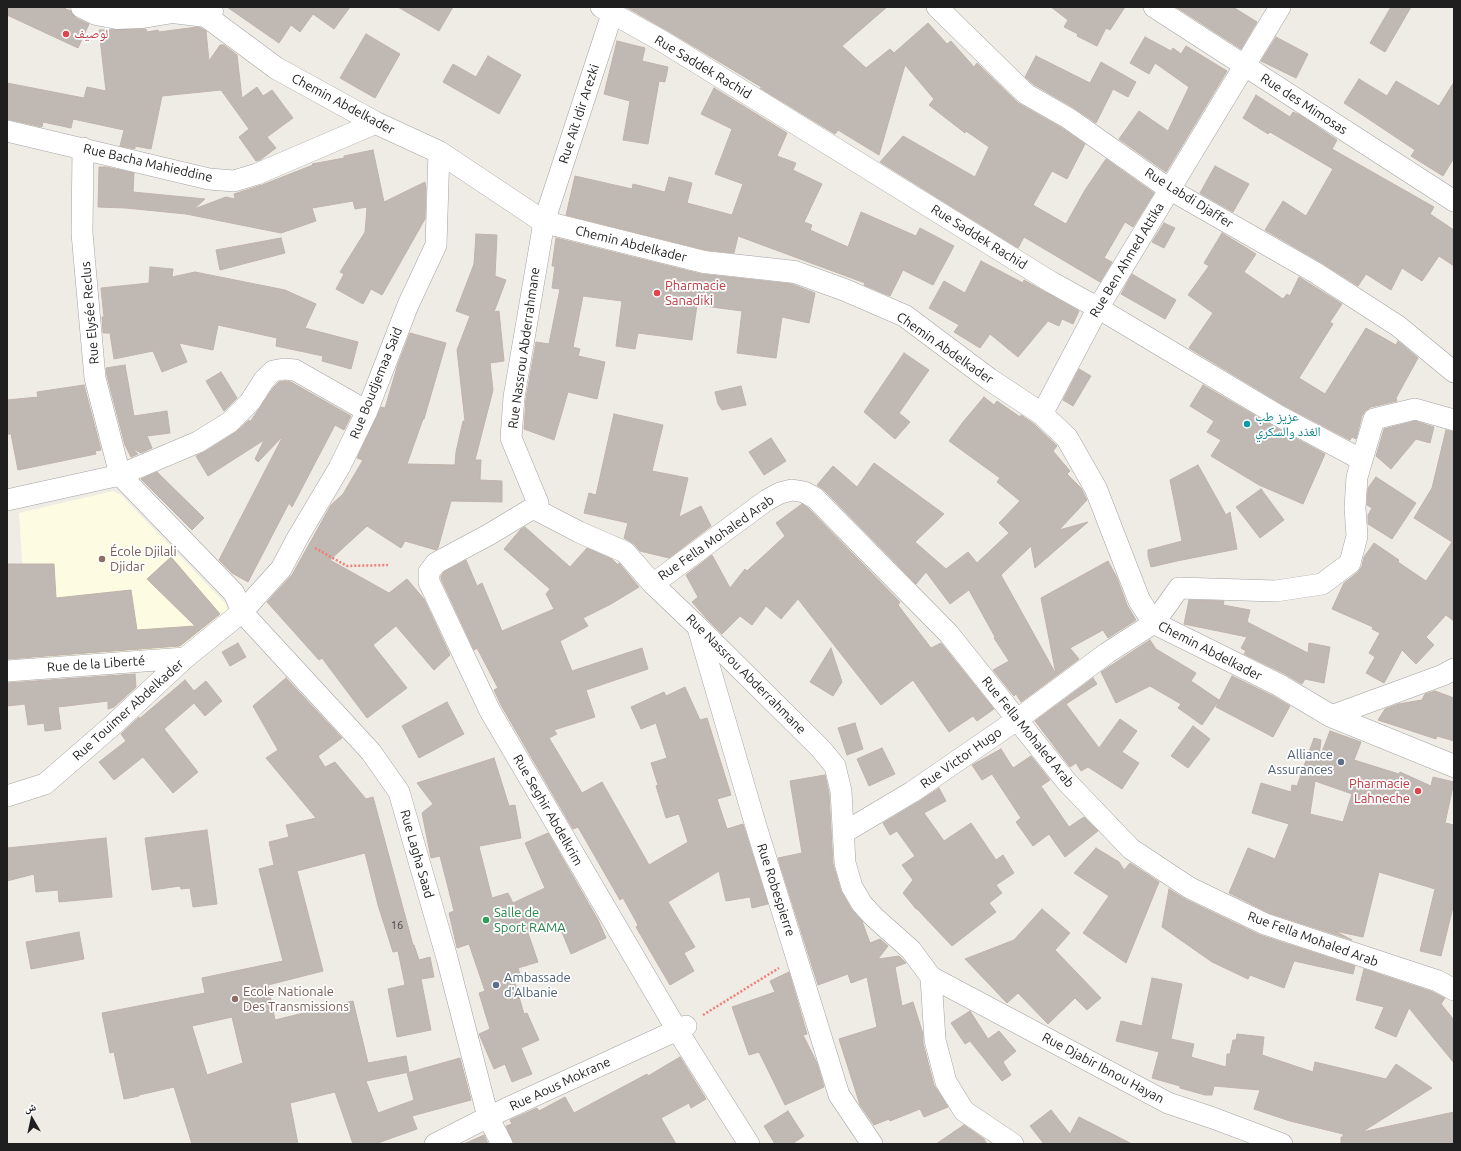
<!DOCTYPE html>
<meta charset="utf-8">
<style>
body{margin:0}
#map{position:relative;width:1461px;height:1151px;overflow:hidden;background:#efece6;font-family:Ubuntu,"Noto Naskh Arabic",sans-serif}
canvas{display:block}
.frame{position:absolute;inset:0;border:8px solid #1f1f1f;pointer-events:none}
.north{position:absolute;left:12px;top:1099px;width:40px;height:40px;-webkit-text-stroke:3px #fff;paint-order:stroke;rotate:351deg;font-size:11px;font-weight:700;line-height:16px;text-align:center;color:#1f1f1f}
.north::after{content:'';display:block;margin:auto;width:14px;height:18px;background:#1f1f1f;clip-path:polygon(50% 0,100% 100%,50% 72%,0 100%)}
</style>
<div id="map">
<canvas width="1461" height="1151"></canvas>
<div class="frame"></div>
<div class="north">ش</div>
</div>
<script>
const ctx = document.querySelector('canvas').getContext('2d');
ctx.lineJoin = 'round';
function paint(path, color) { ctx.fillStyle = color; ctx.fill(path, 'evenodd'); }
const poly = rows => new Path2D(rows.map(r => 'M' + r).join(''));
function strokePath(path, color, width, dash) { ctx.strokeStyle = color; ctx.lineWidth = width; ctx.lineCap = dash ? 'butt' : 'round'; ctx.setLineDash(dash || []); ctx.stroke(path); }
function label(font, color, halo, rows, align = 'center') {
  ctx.font = font + ' Ubuntu,"Noto Naskh Arabic",sans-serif'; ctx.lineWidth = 3.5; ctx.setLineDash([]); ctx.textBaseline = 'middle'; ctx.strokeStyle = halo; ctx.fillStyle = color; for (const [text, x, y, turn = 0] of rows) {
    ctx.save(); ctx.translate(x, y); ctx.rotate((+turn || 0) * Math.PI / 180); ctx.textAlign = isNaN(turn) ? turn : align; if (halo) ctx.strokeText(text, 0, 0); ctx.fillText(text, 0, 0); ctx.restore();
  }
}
const education = poly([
 [113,491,121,495,226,604,231,619,183,655,29,667,19,513]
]);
const building = poly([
 [7,7,61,7,71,11,76,18,89,24,78,48,7,15,7,7],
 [227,7,350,7,334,29,313,14,300,32,291,25,279,43,227,7],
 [398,7,453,7,439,31,398,7],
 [626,7,887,7,842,46,866,68,890,49,894,53,928,23,947,44,951,41,974,67,977,63,1018,103,1062,128,1085,144,1067,179,1052,171,1033,205,1066,224,1085,190,1106,159,1154,193,1133,227,1125,222,1104,258,1112,262,1100,282,1024,237,1018,248,880,162,903,136,975,177,989,147,966,131,965,133,929,105,934,99,905,65,879,155,838,130,835,134,760,88,763,88,668,31,626,7],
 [1051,7,1125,7,1110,30,1106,28,1097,46,1077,36,1078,34,1064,27,1068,20,1051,7],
 [1176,7,1233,7,1257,22,1241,49,1176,7],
 [1391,7,1411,7,1385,52,1370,43,1391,7],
 [197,27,201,28,206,31,209,61,220,45,224,45,237,55,242,98,257,87,263,96,272,90,293,118,267,137,276,148,260,160,256,161,239,137,249,129,221,90,162,96,151,149,135,146,135,149,120,146,124,130,73,119,71,128,43,122,42,127,7,119,7,83,84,98,87,87,106,91,99,30,146,29,147,32,158,30,159,32,197,27],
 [366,34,400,54,375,98,340,78,366,34],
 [1145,37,1171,51,1173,48,1181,54,1186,46,1227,71,1166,172,1119,139,1139,111,1168,131,1189,87,1155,63,1149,74,1130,63,1145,37],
 [1276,37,1308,54,1296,78,1261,61,1276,37],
 [617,41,645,48,642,61,668,67,665,82,659,81,648,144,623,140,630,101,604,94,617,41],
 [488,56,521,75,499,114,443,82,453,64,476,77,488,56],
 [1036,56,1090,83,1101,62,1136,82,1128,97,1113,89,1096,123,1074,108,1033,84,1025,77,1036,56],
 [1359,79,1387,96,1396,81,1439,106,1454,82,1454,158,1443,176,1411,156,1415,150,1364,116,1344,103,1359,79],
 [714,88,787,133,777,156,796,163,793,170,822,184,804,222,812,225,810,230,848,247,861,212,916,236,920,228,954,246,933,285,903,270,890,296,864,285,865,283,738,236,734,253,706,250,566,215,575,176,632,189,633,184,665,192,669,177,692,183,687,203,732,215,743,184,715,174,732,129,701,114,714,88],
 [1256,95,1290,117,1293,112,1300,115,1337,140,1332,149,1434,207,1430,214,1454,230,1454,266,1439,256,1422,281,1402,268,1391,290,1366,274,1358,286,1322,263,1265,230,1283,201,1306,216,1333,169,1270,132,1268,134,1243,118,1256,95],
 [373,150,384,202,425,182,426,188,425,219,382,295,371,289,363,304,336,289,344,274,340,272,365,232,367,207,355,209,353,201,312,208,316,221,281,233,186,214,126,208,98,207,99,167,106,167,134,173,133,192,205,199,194,209,226,197,235,199,234,194,262,185,313,165,312,164,344,158,344,156,373,150],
 [1215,166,1249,184,1233,212,1200,193,1215,166],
 [1164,223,1175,228,1164,248,1152,242,1164,223],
 [1222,233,1256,254,1244,272,1283,299,1287,294,1290,296,1299,277,1342,304,1330,322,1333,324,1299,378,1325,394,1366,328,1396,345,1398,341,1418,358,1396,398,1397,401,1371,407,1365,411,1362,416,1356,439,1352,437,1350,440,1285,406,1189,348,1213,313,1188,295,1209,266,1204,263,1222,233],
 [476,234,497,235,495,276,506,280,494,312,499,311,504,361,490,363,493,390,475,460,481,460,480,480,502,481,502,502,451,501,438,548,436,550,405,541,401,548,367,526,330,560,389,593,407,579,424,599,450,655,434,670,396,626,373,645,407,688,367,718,322,658,319,660,267,602,292,575,331,505,343,494,363,460,357,458,381,407,385,408,398,364,410,333,446,343,424,419,423,419,407,464,455,465,456,452,463,421,465,421,457,350,470,316,456,311,474,264,476,234],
 [281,238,285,253,220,270,216,250,281,238],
 [556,238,701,274,792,284,815,293,809,323,782,317,776,358,737,353,742,311,697,305,692,340,638,333,635,349,616,346,622,301,583,296,573,347,580,349,578,356,605,362,597,399,568,392,554,440,524,429,526,398,536,342,549,344,560,289,552,288,555,266,552,266,556,238],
 [981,261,1023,283,1024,280,1079,311,1073,324,1062,319,1059,326,1048,321,1018,357,990,334,980,348,954,332,959,325,929,308,944,281,965,293,981,261],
 [150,267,173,269,172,277,195,272,285,290,316,304,305,328,358,342,351,369,322,361,323,356,276,346,277,338,218,325,213,350,179,343,187,362,162,372,153,351,114,359,110,333,103,333,102,317,104,317,101,288,149,283,150,267],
 [1132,274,1176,300,1165,319,1121,294,1132,274],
 [904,353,929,370,899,413,910,422,895,439,864,412,904,353],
 [125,365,134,416,167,411,170,433,147,436,152,448,141,453,131,448,138,454,131,457,125,445,107,376,106,368,125,365],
 [1079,369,1091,376,1073,406,1063,400,1079,369],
 [221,372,237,398,224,411,206,381,221,372],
 [285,381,291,382,351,416,344,430,335,425,292,507,289,503,248,582,232,573,219,560,283,436,258,462,255,459,264,440,208,476,196,456,204,452,236,432,249,420,250,422,273,388,279,382,285,381],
 [84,385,101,450,95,451,96,454,18,470,11,434,7,434,7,400,38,397,37,392,84,385],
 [1203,385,1273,426,1325,454,1303,504,1259,485,1211,456,1221,440,1207,432,1214,421,1190,406,1203,385],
 [741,386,746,405,722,410,718,404,715,392,741,386],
 [984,397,994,405,997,401,1020,417,1021,415,1034,424,1057,446,1053,451,1070,471,1067,474,1081,488,1087,500,1059,530,1088,522,1035,568,1031,546,1001,575,1056,674,1041,598,1108,561,1117,578,1127,605,1136,620,1108,638,1103,630,1070,648,1079,659,1021,702,1016,694,1014,696,993,670,1009,661,994,638,995,637,969,590,950,604,926,572,916,584,824,490,817,485,833,466,857,487,874,463,944,514,915,542,946,569,968,552,977,563,1009,533,999,523,1020,501,997,482,1000,478,949,441,963,422,984,397],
 [614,414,663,425,652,471,688,478,679,517,701,506,711,526,669,558,640,551,634,544,624,538,628,523,584,513,589,493,596,495,614,414],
 [1415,421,1434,427,1430,443,1416,439,1391,469,1376,456,1384,429,1415,421],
 [1446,430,1454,432,1454,621,1446,615,1426,637,1434,645,1416,664,1402,650,1384,683,1366,673,1375,657,1369,653,1380,633,1372,629,1373,627,1332,609,1344,583,1358,572,1362,566,1364,557,1374,543,1399,560,1398,562,1426,581,1452,542,1414,518,1432,488,1446,430],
 [771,438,786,461,764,475,749,452,771,438],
 [1198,465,1226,515,1230,512,1237,549,1177,561,1151,567,1148,556,1148,550,1182,541,1170,480,1198,465],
 [157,472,204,518,192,530,141,479,157,472],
 [1376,477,1416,503,1392,539,1368,524,1368,515,1372,508,1367,505,1368,488,1376,477],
 [1261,489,1284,520,1260,538,1236,507,1261,489],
 [802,504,808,508,900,602,898,605,931,648,941,643,994,709,977,721,973,716,949,732,913,680,881,705,798,599,781,619,766,606,752,625,740,616,722,634,707,619,692,602,698,597,686,575,712,555,730,588,745,569,747,571,785,536,776,523,802,504],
 [525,527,570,567,587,548,612,559,618,565,619,563,639,587,611,604,583,618,588,626,560,641,572,671,642,648,648,669,586,690,595,717,554,730,557,734,549,738,582,793,602,782,649,865,688,842,679,814,666,818,656,786,658,785,651,763,667,758,656,723,641,729,631,707,664,692,666,696,685,687,700,720,707,718,731,795,717,799,727,829,743,824,768,904,752,908,750,897,726,901,719,871,668,902,695,947,684,953,694,971,670,985,636,927,638,925,623,898,620,900,578,827,573,829,501,705,494,690,498,688,477,648,474,650,441,579,441,576,444,572,466,560,477,586,482,583,502,631,554,609,546,594,550,589,504,549,521,529,525,527],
 [171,557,220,614,180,646,7,659,7,564,54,564,56,598,131,590,137,630,195,626,147,579,171,557],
 [1189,600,1224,601,1223,605,1250,610,1247,622,1308,653,1309,643,1330,647,1324,683,1305,679,1302,684,1285,674,1244,654,1246,651,1241,648,1247,637,1184,624,1189,600],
 [1150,640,1156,649,1196,673,1191,681,1219,700,1202,725,1178,708,1181,704,1150,686,1116,703,1101,672,1150,640],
 [238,643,246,657,230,666,222,652,238,643],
 [831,648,842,682,833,696,810,682,831,648],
 [135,674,136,687,114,707,108,709,108,701,58,707,61,729,45,731,44,723,28,725,25,704,7,706,7,683,135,674],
 [1232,676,1273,696,1290,706,1273,737,1216,707,1232,676],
 [286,678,342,738,318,756,325,767,335,762,366,799,373,797,413,945,414,945,419,960,430,957,434,977,421,979,431,1030,397,1037,388,989,405,985,398,951,393,952,378,905,365,853,297,871,323,971,268,985,275,1020,353,1001,368,1063,406,1056,409,1072,366,1081,378,1113,414,1100,407,1073,460,1058,471,1100,412,1116,417,1129,375,1144,353,1144,335,1092,290,1103,298,1144,192,1144,174,1087,139,1095,139,1096,124,1099,114,1052,110,1053,102,1013,205,993,202,978,283,961,259,869,274,865,269,842,289,837,286,825,316,818,266,758,278,750,253,706,286,678],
 [232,1017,243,1063,207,1075,192,1026,232,1017],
 [1093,678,1097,684,1066,704,1099,748,1120,719,1137,731,1122,752,1139,763,1122,789,1088,767,1081,771,1076,763,1070,767,1035,721,1093,678],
 [185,680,194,691,206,681,222,701,205,716,194,703,164,729,198,772,173,793,143,757,114,780,99,762,126,741,121,734,139,717,139,719,185,680],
 [1435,691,1454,698,1454,741,1437,736,1436,739,1378,720,1385,709,1398,704,1422,700,1425,694,1435,691],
 [447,702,464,734,419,758,402,726,447,702],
 [855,723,863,749,847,755,838,728,855,723],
 [1193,726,1210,739,1188,768,1171,756,1193,726],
 [1330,731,1361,742,1354,760,1399,774,1400,772,1431,786,1433,777,1454,782,1445,823,1454,825,1454,903,1441,956,1420,951,1435,889,1379,872,1363,937,1335,931,1352,940,1269,913,1229,893,1248,848,1275,859,1289,824,1252,813,1261,783,1291,792,1292,785,1297,786,1314,738,1321,740,1319,756,1320,757,1330,731],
 [1315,781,1352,794,1343,822,1310,814,1315,781],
 [882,748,895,774,869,786,857,759,882,748],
 [1001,749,1013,768,1031,756,1050,780,1041,786,1069,827,1084,817,1098,831,1065,857,1049,834,1033,846,1016,822,1021,818,992,774,982,780,972,765,1001,749],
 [494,758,509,806,515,805,521,838,480,846,479,847,492,898,508,893,513,903,545,888,525,843,548,833,598,920,606,938,571,954,557,920,528,933,538,962,518,968,520,974,513,976,524,1014,527,1013,539,1040,521,1048,532,1074,512,1082,505,1064,494,1069,479,1034,490,1029,479,993,485,991,469,944,457,948,449,913,454,911,440,856,431,858,422,813,433,804,417,783,494,758],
 [825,775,829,793,833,864,841,891,852,910,862,921,870,943,880,939,888,946,878,959,899,956,906,963,895,967,902,1006,913,1002,923,1034,923,1043,934,1085,948,1107,924,1117,920,1109,890,1121,889,1119,874,1125,860,1105,839,1039,877,1027,867,977,851,983,848,974,818,985,778,858,802,853,790,781,825,775],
 [939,788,946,801,924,813,944,841,971,823,996,860,1003,855,1014,873,996,885,1002,893,989,903,996,912,952,946,917,909,916,909,903,893,913,880,902,865,915,856,897,831,890,835,883,823,918,802,939,788],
 [207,830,217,904,193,907,190,888,181,889,180,886,152,890,145,838,207,830],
 [106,838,112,897,59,902,58,890,36,892,34,874,7,881,7,848,106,838],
 [1096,848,1119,862,1124,870,1130,863,1159,882,1126,963,1083,933,1109,896,1074,873,1096,848],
 [1169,889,1185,899,1260,935,1355,966,1353,974,1294,961,1284,988,1250,975,1248,979,1212,962,1162,927,1169,889],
 [1042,909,1070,933,1055,950,1101,998,1087,1010,1075,998,1048,1024,1018,993,1007,1003,965,959,1014,940,1042,909],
 [79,932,84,959,31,969,26,942,79,932],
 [1364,969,1433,992,1445,998,1441,1004,1454,1020,1454,1063,1409,1008,1396,1037,1375,1028,1384,1007,1356,1000,1364,969],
 [789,972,807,1034,803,1035,817,1063,824,1087,785,1105,759,1052,749,1055,732,1007,775,992,770,981,789,972],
 [1152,978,1182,984,1171,1039,1194,1044,1191,1057,1226,1067,1227,1054,1230,1054,1233,1040,1236,1040,1237,1034,1264,1037,1262,1055,1313,1072,1315,1062,1386,1079,1396,1064,1432,1088,1362,1132,1454,1112,1454,1144,1341,1144,1341,1137,1343,1137,1343,1134,1290,1121,1254,1109,1260,1090,1214,1086,1212,1095,1205,1095,1180,1088,1180,1086,1152,1078,1159,1052,1116,1041,1121,1021,1142,1026,1152,978],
 [970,1011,988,1039,999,1031,1016,1051,1003,1062,1011,1075,1002,1081,970,1041,965,1044,951,1023,970,1011],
 [680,1057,706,1099,691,1108,689,1103,661,1118,676,1144,514,1144,506,1126,512,1124,510,1120,537,1108,539,1111,565,1097,574,1113,647,1074,648,1076,680,1057],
 [1051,1110,1070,1134,1079,1117,1132,1144,1044,1144,1030,1126,1051,1110],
 [788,1111,804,1136,792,1144,775,1144,764,1126,788,1111],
 [964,1125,984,1139,987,1144,936,1144,964,1125],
 [484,1135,488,1144,464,1144,484,1135]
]);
const path = poly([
 [315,548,347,566,388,565],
 [703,1015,779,968]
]);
const minor = poly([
 [601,7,662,41,1051,282,1098,308,1279,416,1362,460],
 [611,7,612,14,544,222,514,397,511,438,538,503,533,508,579,532,625,552,653,584,698,627,821,749,835,766,841,791,845,863,852,887,862,904,874,917,911,950,931,977,935,1040,946,1082,964,1111,1013,1144],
 [937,7,1026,94,1068,118,1169,189,1316,273,1398,326,1454,372],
 [1154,7,1454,201],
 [7,131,209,179,234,181,257,174,376,123],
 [83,148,82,233,95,378,120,475,234,593,242,612,371,752,399,792,447,958,488,1117,502,1144],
 [1042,414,1098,308,1280,7],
 [7,500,120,475,198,442,230,422,250,402,264,380,273,371,284,369,295,370,367,411],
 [533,508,490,534,436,563,429,572,429,582,490,711,677,1030,749,1144],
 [653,584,767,500,780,493,792,490,804,492,815,498,949,634,1066,781,1131,849,1190,888,1265,924,1438,981,1454,990],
 [698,628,755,823,839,1095,872,1144],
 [7,671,185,658],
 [1331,716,1443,675,1454,669],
 [7,796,45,784,114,724,185,658,242,612,281,569,298,537,339,468,367,411,408,305,436,245,439,152],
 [843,833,912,792,1018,719,1107,653,1154,623,1179,588,1276,591,1322,584,1350,563,1357,536,1355,508,1357,477,1374,419,1415,409,1454,420],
 [931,977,1168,1103,1213,1118,1282,1144],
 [435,1144,488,1117,686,1026]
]);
const tertiary = poly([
 [82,7,96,14,117,18,143,17,173,12,206,16,212,11],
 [199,7,206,16,276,68,376,123,439,152,544,222,704,262,795,272,845,290,905,316,989,379,1042,414,1067,438,1096,489,1139,600,1154,623,1279,685,1331,716,1454,766]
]);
const markers = [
 [66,34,4,"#e0444e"],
 [657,293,4,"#e0444e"],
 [1247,424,4,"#0f9aa8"],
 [102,559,4,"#8d6e63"],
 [1341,762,4,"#5c6f8a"],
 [1418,791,4,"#e0444e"],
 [486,920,4,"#2e9e5b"],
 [496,985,4,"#5c6f8a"],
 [235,999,4,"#8d6e63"]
];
const numberNames = [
 ["16",397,925]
];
const healthNames = [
 ["لوصيف",74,34],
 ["Pharmacie",665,286],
 ["Sanadiki",665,301],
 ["Pharmacie",1410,784,"right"],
 ["Lahneche",1410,799,"right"]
];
const streetNames = [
 ["Rue Saddek Rachid",703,67,31],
 ["Chemin Abdelkader",343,104,28],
 ["Rue des Mimosas",1304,104,33],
 ["Rue Aït Idir Arezki",579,114,-72],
 ["Rue Bacha Mahieddine",148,163,13],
 ["Rue Labdi Djaffer",1189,198,32],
 ["Rue Saddek Rachid",979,237,32],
 ["Chemin Abdelkader",631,244,14],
 ["Rue Ben Ahmed Attika",1127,260,-59],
 ["Rue Elysée Reclus",90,313,-95],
 ["Rue Nassrou Abderrahmane",524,348,-82],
 ["Chemin Abdelkader",945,348,35],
 ["Rue Boudjemaa Said",376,383,-68],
 ["Rue Fella Mohaled Arab",716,538,-35],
 ["Chemin Abdelkader",1210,651,27],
 ["Rue de la Liberté",96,664,-4],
 ["Rue Nassrou Abderrahmane",746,674,45],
 ["Rue Touimer Abdelkader",128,710,-42],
 ["Rue Fella Mohaled Arab",1028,732,51],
 ["Rue Victor Hugo",961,758,-35],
 ["Rue Seghir Abdelkrim",548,810,60],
 ["Rue Lagha Saad",417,854,74],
 ["Rue Robespierre",776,890,72],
 ["Rue Fella Mohaled Arab",1313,939,20],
 ["Rue Djabir Ibnou Hayan",1103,1068,28],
 ["Rue Aous Mokrane",560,1084,-25]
];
const cultureNames = [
 ["عزيز طب",1255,417],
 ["الغذد والسكري",1255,432]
];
const educationNames = [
 ["École Djilali",110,552],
 ["Djidar",110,567],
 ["Ecole Nationale",243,992],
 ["Des Transmissions",243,1007]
];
const serviceNames = [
 ["Alliance",1333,755],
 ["Assurances",1333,770],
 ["Ambassade",504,978,"left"],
 ["d'Albanie",504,993,"left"]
];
const leisureNames = [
 ["Salle de",494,913],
 ["Sport RAMA",494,928]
];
paint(education, '#fdfce2');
paint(building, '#c0b8b3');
strokePath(building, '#c0b3aa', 1);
strokePath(minor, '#a3a3a3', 22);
strokePath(tertiary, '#a3a3a3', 23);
strokePath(path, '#f07e77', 2.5, [2, 2]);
strokePath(minor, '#fff', 21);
strokePath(tertiary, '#fff', 22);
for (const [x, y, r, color] of markers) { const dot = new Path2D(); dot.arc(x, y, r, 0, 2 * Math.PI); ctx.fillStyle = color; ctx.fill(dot); strokePath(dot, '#fff', 1.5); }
label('11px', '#474544', null, numberNames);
label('13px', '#be3a42', '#fff', healthNames, 'left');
label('13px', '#1f1f1f', '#fff', streetNames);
label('13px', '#0d838f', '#fff', cultureNames, 'left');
label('13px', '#785e54', '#fff', educationNames, 'left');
label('13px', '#4e5e75', '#fff', serviceNames, 'right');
label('13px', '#27864d', '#fff', leisureNames, 'left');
</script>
